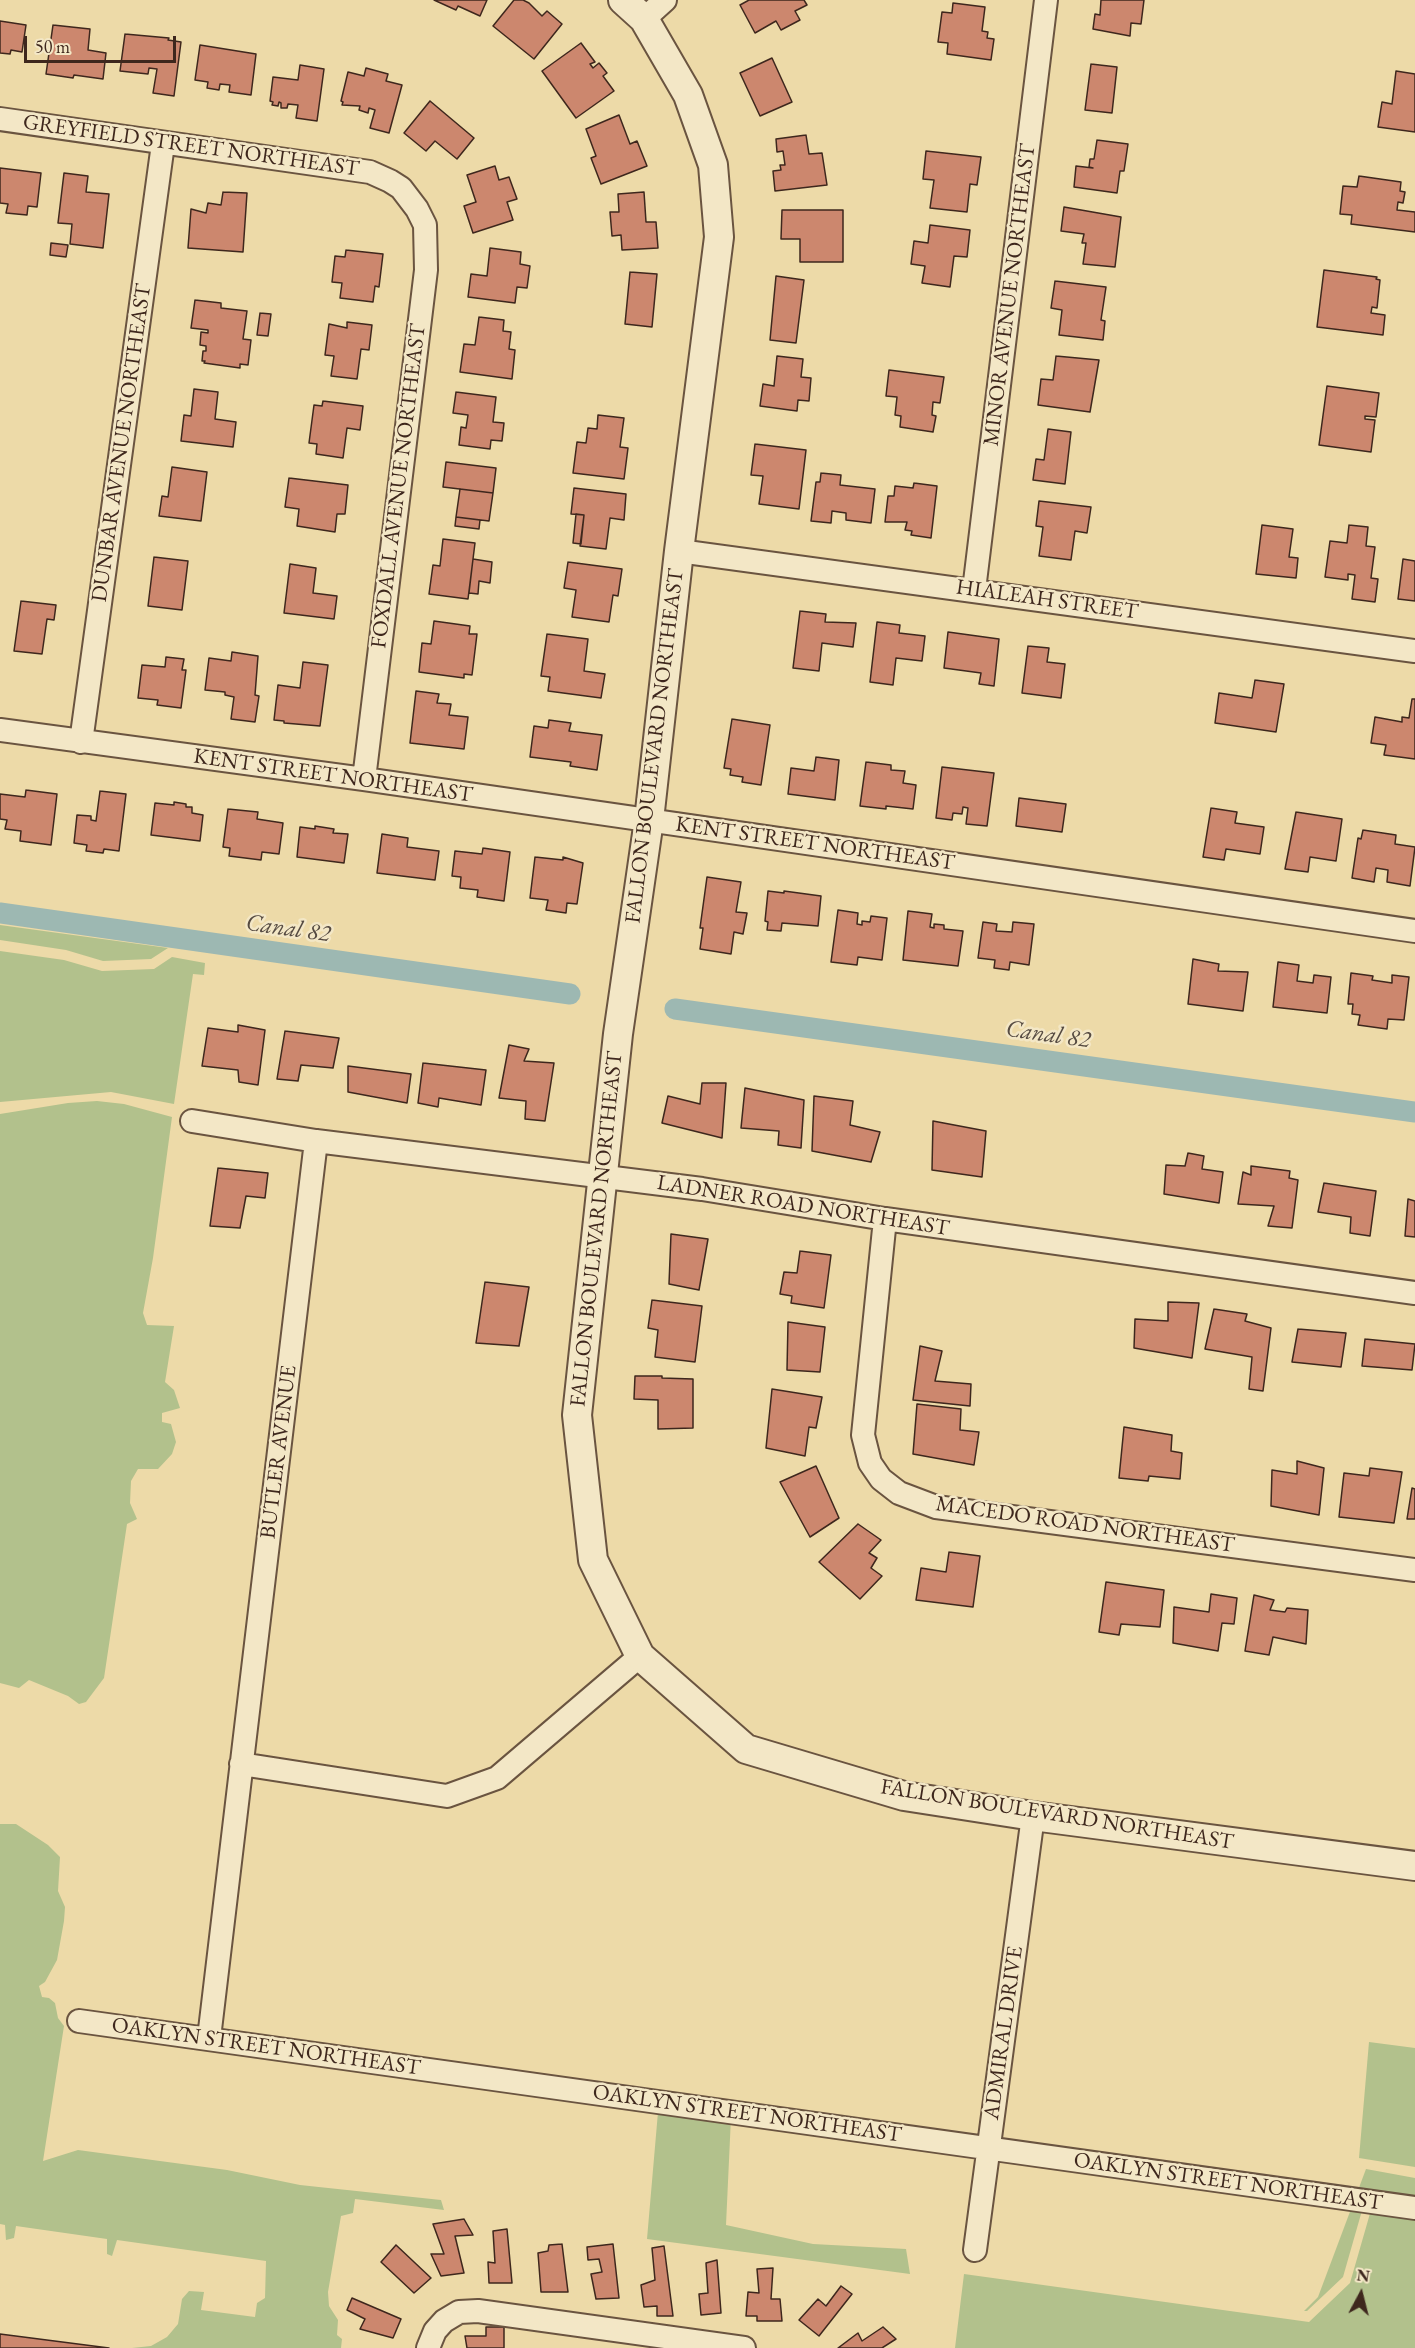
<!DOCTYPE html>
<style>
body{margin:0}
#map{position:relative;width:1415px;height:2348px;overflow:hidden;background:#eddaa8;font-family:"EB Garamond",serif}
canvas{display:block}
.north{position:absolute;left:1331px;top:2264px;width:60px;height:60px;-webkit-text-stroke:4px #f3e7c6;paint-order:stroke;rotate:7deg;font-size:16px;font-weight:700;line-height:24px;text-align:center;color:#3e271d}
.north::after{content:'';display:block;margin:auto;width:21px;height:27px;background:#3e271d;clip-path:polygon(50% 0,100% 100%,50% 72%,0 100%)}
.scale{position:absolute;left:24px;top:36px;width:152px;height:27px;box-sizing:border-box;border:3px solid #3e271d;border-top:0;padding-left:8px;font-size:18px;line-height:21px;white-space:nowrap;color:#3e271d;-webkit-text-stroke:4px #f3e7c6;paint-order:stroke}
</style>
<div id="map">
<canvas width="1415" height="2348"></canvas>
<div class="north">N</div>
<div class="scale">50 m</div>
</div>
<script>
const ctx = document.querySelector('canvas').getContext('2d');
ctx.lineJoin = 'round';
function paint(path, color) { ctx.fillStyle = color; ctx.fill(path, 'evenodd'); }
const poly = rows => new Path2D(rows.map(r => 'M' + r).join(''));
function strokePath(path, color, width, dash) { ctx.strokeStyle = color; ctx.lineWidth = width; ctx.lineCap = dash ? 'butt' : 'round'; ctx.setLineDash(dash || []); ctx.stroke(path); }
function label(font, color, halo, rows, align = 'center') {
  ctx.font = font + ' "EB Garamond",serif'; ctx.lineWidth = 5; ctx.setLineDash([]); ctx.textBaseline = 'middle'; ctx.strokeStyle = halo; ctx.fillStyle = color; for (const [text, x, y, turn = 0] of rows) {
    ctx.save(); ctx.translate(x, y); ctx.rotate((+turn || 0) * Math.PI / 180); ctx.textAlign = isNaN(turn) ? turn : align; if (halo) ctx.strokeText(text, 0, 0); ctx.fillText(text, 0, 0); ctx.restore();
  }
}
const green = poly([
 [0,925,168,948,151,959,103,961,66,950,0,940],
 [0,951,64,960,102,971,154,969,172,957,205,963,204,975,193,974,174,1104,111,1092,0,1102],
 [97,1101,124,1104,172,1117,153,1258,143,1313,147,1325,174,1326,165,1382,174,1390,180,1408,162,1413,162,1422,171,1424,176,1442,172,1454,158,1469,138,1469,131,1481,130,1503,137,1519,127,1524,104,1678,86,1702,79,1704,68,1696,29,1680,19,1688,0,1683,0,1114,68,1103],
 [0,1824,16,1824,48,1845,60,1857,58,1891,65,1907,64,1921,57,1960,45,1982,39,1986,42,1997,49,1998,55,2003,58,2018,64,2026,43,2161,78,2150,227,2170,300,2185,441,2200,444,2210,355,2199,353,2213,341,2216,328,2292,329,2306,338,2320,337,2335,342,2339,341,2348,132,2348,151,2346,167,2337,178,2324,182,2299,189,2291,204,2292,201,2310,255,2317,257,2303,265,2298,266,2261,117,2240,112,2256,107,2254,107,2239,16,2226,14,2238,6,2240,5,2225,0,2224],
 [1369,2042,1415,2048,1415,2167,1359,2158],
 [658,2112,731,2117,726,2225,813,2244,906,2249,910,2274,647,2239],
 [1366,2169,1415,2178,1415,2207,1363,2207,1343,2277,1307,2311,1304,2311,1318,2297],
 [1371,2210,1415,2218,1415,2348,955,2348,964,2274,1309,2322,1350,2283]
]);
const canal = poly([
 [0,913,570,994],
 [675,1009,1415,1112]
]);
const building = poly([
 [434,0,487,0,480,16,458,6,456,10,434,0],
 [514,0,523,0,529,3,542,16,547,11,562,24,534,59,493,26,514,0],
 [749,0,804,0,807,5,795,11,800,20,781,30,776,21,755,33,740,5,749,0],
 [1101,0,1144,0,1141,24,1131,23,1130,36,1093,29,1095,14,1100,15,1101,0],
 [953,3,985,7,982,31,988,32,987,38,994,39,991,60,947,54,948,43,938,42,942,12,952,13,953,3],
 [0,21,26,25,22,52,11,50,10,54,0,53,0,21],
 [53,25,90,29,88,50,106,53,103,79,74,75,73,78,46,74,53,25],
 [125,34,169,38,168,40,181,42,174,96,153,93,157,69,149,68,148,74,120,71,125,34],
 [581,43,595,62,590,64,593,68,599,63,607,73,603,76,614,91,576,118,542,71,581,43],
 [200,45,256,54,251,95,229,92,230,85,220,84,219,90,207,88,208,82,195,80,200,45],
 [772,58,792,102,760,116,740,73,772,58],
 [1091,64,1117,67,1112,113,1085,110,1091,64],
 [300,65,324,69,317,121,296,118,298,105,288,104,287,108,281,108,281,103,279,102,278,106,272,105,273,102,270,101,273,77,298,80,300,65],
 [366,68,388,74,386,81,402,85,389,133,370,128,375,110,369,108,368,113,359,110,360,106,342,105,343,102,341,101,348,72,364,76,366,68],
 [1396,71,1415,74,1415,132,1378,127,1382,102,1392,104,1396,71],
 [430,101,474,138,457,159,435,141,426,151,404,133,430,101],
 [619,115,630,144,637,141,647,166,601,184,591,158,596,156,586,129,619,115],
 [806,135,809,154,822,153,827,185,775,191,773,171,781,170,780,165,785,165,783,151,777,152,776,139,806,135],
 [1097,140,1128,144,1124,171,1120,171,1117,193,1074,187,1076,166,1093,168,1089,167,1090,159,1094,159,1097,140],
 [926,151,981,157,977,185,970,184,967,212,930,208,934,180,923,179,926,151],
 [495,166,499,180,509,177,517,199,507,202,513,220,473,233,464,206,476,202,467,175,495,166],
 [0,168,41,173,37,207,28,206,27,215,6,213,8,204,0,203,0,168],
 [64,173,88,176,86,192,109,194,103,248,70,244,72,224,58,223,64,173],
 [1359,176,1401,182,1400,191,1405,192,1403,203,1398,202,1397,210,1415,212,1415,232,1351,224,1352,215,1340,214,1343,186,1357,187,1359,176],
 [223,192,247,193,243,252,188,248,191,209,206,213,208,203,221,205,223,192],
 [644,192,646,222,656,222,658,248,622,250,621,235,612,236,610,212,619,212,618,194,644,192],
 [1064,207,1121,217,1115,267,1083,264,1086,243,1082,243,1084,234,1061,231,1064,207],
 [782,210,843,210,843,262,800,262,800,239,781,239,782,210],
 [930,225,970,230,967,257,954,256,950,287,922,283,925,266,911,264,914,241,928,243,930,225],
 [51,243,68,245,66,257,50,255,51,243],
 [490,248,521,252,520,264,530,266,527,288,517,287,515,303,468,297,471,274,487,276,490,248],
 [346,250,383,254,379,287,375,286,373,302,340,298,342,283,332,282,335,256,345,257,346,250],
 [1324,270,1377,277,1376,279,1380,280,1377,308,1372,307,1371,313,1385,315,1383,335,1317,327,1324,270],
 [630,272,657,274,652,327,625,324,630,272],
 [776,276,804,280,796,343,770,340,776,276],
 [1055,281,1106,287,1101,320,1105,321,1103,340,1059,335,1062,310,1051,308,1055,281],
 [195,300,221,303,221,308,247,311,243,339,251,340,248,365,240,364,240,368,204,363,205,361,202,361,203,351,206,351,206,346,200,345,201,332,208,333,208,330,191,328,195,300],
 [260,313,271,314,268,336,257,335,260,313],
 [479,317,504,320,503,331,511,332,509,349,515,350,512,379,460,372,464,344,475,345,479,317],
 [347,322,372,325,369,350,361,349,357,379,331,376,334,356,325,355,329,324,347,328,347,322],
 [777,356,803,359,801,377,811,378,809,401,798,400,797,411,760,406,763,384,774,386,777,356],
 [1056,356,1099,360,1090,412,1038,405,1041,379,1053,380,1056,356],
 [889,370,944,377,940,403,933,402,932,415,936,416,933,432,900,427,901,416,895,415,897,397,886,396,889,370],
 [1327,386,1379,393,1376,417,1365,416,1365,419,1375,420,1371,452,1319,445,1327,386],
 [194,389,218,392,215,419,236,422,233,447,181,441,184,415,191,416,194,389],
 [456,392,496,397,493,422,504,423,502,441,491,440,490,449,459,445,461,427,466,428,468,415,453,413,456,392],
 [323,401,363,406,360,430,347,428,343,458,316,454,317,444,309,443,314,405,322,406,323,401],
 [598,415,624,418,620,447,628,448,624,479,573,473,577,442,586,443,588,428,597,429,598,415],
 [1048,429,1071,432,1065,484,1033,480,1036,459,1044,460,1048,429],
 [755,444,806,450,799,509,759,504,763,476,751,475,755,444],
 [446,462,496,468,493,493,443,487,446,462],
 [172,467,207,472,201,521,159,516,162,496,168,497,172,467],
 [821,473,841,475,840,485,875,489,871,523,846,520,846,513,832,511,831,523,811,521,816,482,820,482,821,473],
 [289,478,348,485,345,514,337,514,335,532,297,526,299,509,285,507,289,478],
 [914,483,937,486,931,538,911,535,912,531,905,530,907,522,885,522,888,496,894,496,895,486,913,488,914,483],
 [574,488,626,494,624,520,610,518,606,549,580,546,584,515,571,514,574,488],
 [460,489,493,493,489,521,456,517,460,489],
 [1039,501,1091,507,1087,533,1075,531,1071,560,1039,556,1043,527,1036,526,1039,501],
 [576,514,584,515,581,544,573,543,576,514],
 [456,517,480,520,479,529,455,526,456,517],
 [1262,525,1293,529,1289,557,1298,558,1296,578,1256,574,1262,525],
 [1349,525,1368,527,1366,546,1375,547,1371,578,1378,579,1375,602,1352,599,1355,575,1348,574,1348,580,1325,577,1330,541,1347,543,1349,525],
 [443,539,475,543,468,599,429,594,433,565,440,566,443,539],
 [154,557,188,561,182,610,148,606,154,557],
 [473,559,492,562,490,583,479,581,478,594,469,593,473,559],
 [1403,559,1415,561,1415,601,1398,599,1403,559],
 [568,562,622,569,618,596,613,595,609,622,572,617,576,590,564,588,568,562],
 [290,564,316,568,313,593,337,596,334,619,284,613,290,564],
 [21,601,56,605,54,620,47,619,42,654,14,651,21,601],
 [800,611,826,614,825,622,856,623,853,647,822,643,819,671,793,668,800,611],
 [434,621,470,626,469,634,477,634,472,675,464,674,464,678,419,672,422,643,431,644,434,621],
 [877,622,900,625,899,633,925,636,922,661,896,658,893,685,870,682,877,622],
 [948,632,999,639,994,686,979,684,981,673,944,668,948,632],
 [547,634,588,639,584,671,605,674,601,698,548,691,550,677,541,676,547,634],
 [1028,646,1049,648,1047,662,1065,664,1061,698,1022,693,1028,646],
 [232,652,258,656,255,695,259,696,255,722,231,719,234,697,225,695,225,692,205,690,209,658,231,661,232,652],
 [166,657,184,659,182,670,186,670,181,708,157,705,158,700,138,698,142,665,165,667,166,657],
 [303,662,328,665,320,726,284,723,284,721,274,720,278,685,300,688,303,662],
 [1255,680,1284,684,1276,732,1215,723,1219,693,1252,698,1255,680],
 [416,691,439,694,437,703,451,704,449,715,468,717,464,749,410,743,416,691],
 [1412,699,1415,699,1415,759,1384,755,1386,745,1371,743,1375,717,1402,722,1402,717,1409,718,1412,699],
 [732,719,770,725,761,785,742,782,743,777,730,775,731,769,724,768,732,719],
 [549,720,571,723,569,731,602,735,597,770,570,766,571,762,530,757,534,726,548,728,549,720],
 [816,757,839,760,835,800,788,794,791,768,814,771,816,757],
 [866,762,891,765,891,770,905,771,903,783,916,785,913,809,886,806,886,809,860,806,866,762],
 [942,767,994,773,987,826,966,824,968,808,963,807,962,814,953,813,952,820,936,818,942,767],
 [26,790,57,794,51,845,20,841,21,831,5,829,7,820,0,819,0,794,25,797,26,790],
 [100,791,126,794,119,851,104,849,103,853,86,851,87,845,74,843,77,815,91,816,91,820,96,821,100,791],
 [1019,798,1066,804,1062,832,1016,826,1019,798],
 [174,802,186,804,186,807,192,807,192,813,203,815,200,841,151,835,155,803,174,805,174,802],
 [1211,808,1237,812,1235,823,1264,827,1260,854,1226,849,1224,860,1203,857,1211,808],
 [228,809,258,812,257,819,283,823,279,854,262,852,261,860,229,856,230,848,223,847,228,809],
 [1296,812,1342,819,1336,861,1310,857,1308,872,1285,869,1296,812],
 [315,826,334,829,333,833,348,834,344,863,297,857,300,827,315,829,315,826],
 [1363,830,1396,835,1395,844,1415,847,1410,886,1387,882,1388,870,1376,868,1374,882,1352,878,1358,838,1361,839,1363,830],
 [382,834,408,838,407,847,439,851,435,880,377,873,382,834],
 [483,848,510,852,504,901,477,897,478,890,460,888,461,877,452,876,455,851,482,854,483,848],
 [535,857,563,860,563,857,583,863,577,904,567,903,566,913,546,910,548,900,530,898,535,857],
 [707,877,741,882,736,912,747,913,743,934,734,932,731,954,700,949,703,928,700,928,707,877],
 [768,891,784,893,784,891,821,896,818,926,782,923,781,931,767,930,768,922,765,921,768,891],
 [838,910,858,913,857,924,862,925,862,921,870,922,871,916,887,918,882,960,858,957,857,965,831,962,838,910],
 [908,911,932,914,930,927,934,928,934,924,944,925,944,929,963,931,958,966,903,960,908,911],
 [983,922,997,924,996,931,1012,932,1013,922,1034,924,1029,965,1010,962,1009,970,994,968,995,960,978,958,983,922],
 [1193,959,1219,964,1218,971,1248,972,1243,1011,1188,1004,1193,959],
 [1278,962,1299,965,1297,981,1313,983,1314,975,1331,977,1327,1013,1273,1007,1278,962],
 [1351,973,1373,976,1372,980,1392,983,1392,975,1409,977,1404,1020,1388,1019,1387,1029,1358,1025,1360,1015,1352,1014,1353,1004,1348,1004,1351,973],
 [238,1025,265,1030,258,1085,239,1082,238,1070,202,1066,208,1028,238,1032,238,1025],
 [285,1031,339,1038,333,1068,301,1065,298,1081,277,1079,285,1031],
 [509,1045,529,1049,524,1061,554,1063,545,1121,525,1119,526,1101,499,1098,509,1045],
 [423,1063,486,1070,481,1105,439,1098,438,1107,418,1103,423,1063],
 [348,1066,411,1074,407,1103,348,1092,348,1066],
 [702,1083,726,1083,722,1138,662,1123,668,1096,700,1104,702,1083],
 [745,1088,804,1100,801,1148,778,1145,779,1131,741,1128,745,1088],
 [814,1096,853,1101,850,1125,880,1132,871,1162,812,1151,814,1096],
 [933,1121,986,1131,982,1177,932,1170,933,1121],
 [1188,1153,1204,1156,1202,1169,1223,1172,1219,1203,1164,1194,1166,1165,1185,1166,1188,1153],
 [1251,1166,1290,1171,1289,1178,1298,1180,1292,1228,1268,1226,1274,1206,1238,1204,1243,1172,1251,1175,1251,1166],
 [218,1168,268,1173,265,1198,246,1196,240,1228,210,1226,218,1168],
 [1324,1183,1376,1191,1370,1236,1350,1233,1351,1217,1318,1212,1324,1183],
 [1408,1199,1415,1201,1415,1237,1405,1236,1408,1199],
 [671,1234,708,1239,699,1290,669,1284,671,1234],
 [800,1251,831,1255,824,1308,791,1303,792,1296,780,1294,784,1272,797,1273,800,1251],
 [485,1282,529,1287,519,1346,476,1343,485,1282],
 [652,1300,702,1306,695,1362,655,1357,658,1330,648,1328,652,1300],
 [1168,1302,1199,1303,1192,1358,1134,1348,1135,1319,1168,1321,1168,1302],
 [1214,1309,1247,1314,1245,1321,1271,1328,1263,1391,1249,1389,1252,1357,1205,1349,1214,1309],
 [788,1322,825,1327,820,1372,787,1370,788,1322],
 [1298,1329,1346,1333,1341,1367,1292,1362,1298,1329],
 [1365,1339,1415,1344,1412,1370,1362,1366,1365,1339],
 [920,1346,942,1351,935,1381,971,1384,970,1406,913,1400,920,1346],
 [635,1376,662,1376,662,1378,693,1379,693,1428,658,1429,658,1400,634,1399,635,1376],
 [772,1389,822,1397,816,1428,809,1427,805,1456,766,1448,772,1389],
 [917,1404,961,1409,960,1430,979,1432,974,1465,913,1454,917,1404],
 [1124,1427,1172,1435,1171,1451,1182,1453,1180,1479,1149,1476,1148,1481,1119,1478,1124,1427],
 [1297,1461,1324,1468,1319,1515,1271,1506,1272,1470,1297,1474,1297,1461],
 [816,1466,839,1518,810,1537,780,1482,816,1466],
 [1370,1468,1402,1472,1394,1523,1339,1517,1344,1473,1369,1476,1370,1468],
 [1412,1488,1415,1489,1415,1519,1407,1519,1412,1488],
 [858,1524,881,1540,869,1553,877,1558,871,1568,882,1576,860,1599,819,1562,858,1524],
 [949,1552,980,1556,973,1607,916,1600,921,1568,946,1572,949,1552],
 [1106,1582,1164,1590,1160,1627,1121,1624,1119,1635,1099,1632,1106,1582],
 [1211,1594,1237,1598,1234,1624,1222,1623,1218,1651,1173,1643,1174,1607,1209,1612,1211,1594],
 [1254,1595,1274,1600,1270,1610,1285,1612,1287,1608,1308,1610,1306,1644,1273,1637,1269,1655,1245,1651,1254,1595],
 [464,2219,473,2235,455,2236,464,2273,441,2276,431,2254,444,2254,433,2224,464,2219],
 [507,2229,512,2283,489,2283,488,2262,495,2263,493,2231,507,2229],
 [562,2244,568,2292,541,2292,538,2253,548,2251,549,2245,562,2244],
 [613,2244,619,2298,596,2299,591,2274,602,2272,599,2259,588,2260,587,2247,613,2244],
 [396,2245,431,2278,414,2293,381,2262,396,2245],
 [664,2246,673,2316,657,2316,657,2306,644,2307,641,2285,655,2280,652,2248,664,2246],
 [717,2260,721,2313,701,2315,699,2294,708,2293,706,2263,717,2260],
 [773,2268,771,2299,780,2299,782,2321,757,2321,757,2316,746,2316,748,2292,759,2293,757,2269,773,2268],
 [841,2286,852,2294,819,2336,799,2320,818,2299,826,2306,841,2286],
 [352,2298,401,2319,393,2338,360,2329,365,2319,347,2310,352,2298],
 [486,2327,504,2327,504,2348,467,2348,465,2336,486,2336,486,2327],
 [883,2327,896,2339,882,2348,838,2348,858,2333,862,2341,883,2327],
 [0,2334,109,2348,0,2348,0,2334]
]);
const minor = poly([
 [644,19,665,0],
 [0,119,370,172,390,181,401,188,417,209,425,225,426,270,364,779],
 [679,551,1415,651],
 [974,590,1046,0],
 [0,730,364,779,1415,931],
 [81,742,163,144],
 [192,1121,316,1141,702,1189,885,1219,1415,1293],
 [885,1219,863,1435,870,1463,881,1479,899,1493,936,1507,1415,1570],
 [241,1764,447,1796,497,1778,640,1656],
 [79,2021,1415,2208],
 [209,2038,316,1141],
 [975,2250,1033,1816],
 [428,2348,435,2331,444,2321,459,2312,478,2311,744,2348]
]);
const tertiary = poly([
 [623,0,644,19,688,95,713,165,719,237,679,551,649,820,618,1034,577,1415,593,1560,640,1656,746,1749,904,1796,1033,1816,1415,1866]
]);
const streetNames = [
 ["GREYFIELD STREET NORTHEAST",191,146,8],
 ["MINOR AVENUE NORTHEAST",1010,295,-83],
 ["DUNBAR AVENUE NORTHEAST",122,443,-82],
 ["FOXDALL AVENUE NORTHEAST",399,486,-83],
 ["HIALEAH STREET",1047,600,8],
 ["FALLON BOULEVARD NORTHEAST",655,746,-83],
 ["KENT STREET NORTHEAST",333,776,8],
 ["KENT STREET NORTHEAST",815,844,8],
 ["LADNER ROAD NORTHEAST",803,1206,9],
 ["FALLON BOULEVARD NORTHEAST",597,1229,-84],
 ["BUTLER AVENUE",279,1452,-83],
 ["MACEDO ROAD NORTHEAST",1085,1525,8],
 ["FALLON BOULEVARD NORTHEAST",1057,1815,9],
 ["ADMIRAL DRIVE",1004,2033,-82],
 ["OAKLYN STREET NORTHEAST",266,2047,8],
 ["OAKLYN STREET NORTHEAST",747,2114,8],
 ["OAKLYN STREET NORTHEAST",1228,2182,8]
];
const waterNames = [
 ["Canal 82",288,929,8],
 ["Canal 82",1048,1035,8]
];
paint(green, '#b2c18c');
strokePath(canal, '#9db8b2', 21);
paint(building, '#cc876e');
strokePath(building, '#3e271d', 1.5);
strokePath(minor, '#6a5440', 26);
strokePath(tertiary, '#6a5440', 32);
strokePath(minor, '#f3e7c6', 22);
strokePath(tertiary, '#f3e7c6', 28);
label('22px', '#3e271d', '#f3e7c6', streetNames);
label('italic 24px', '#564b42', '#f3e7c6', waterNames);
</script>
